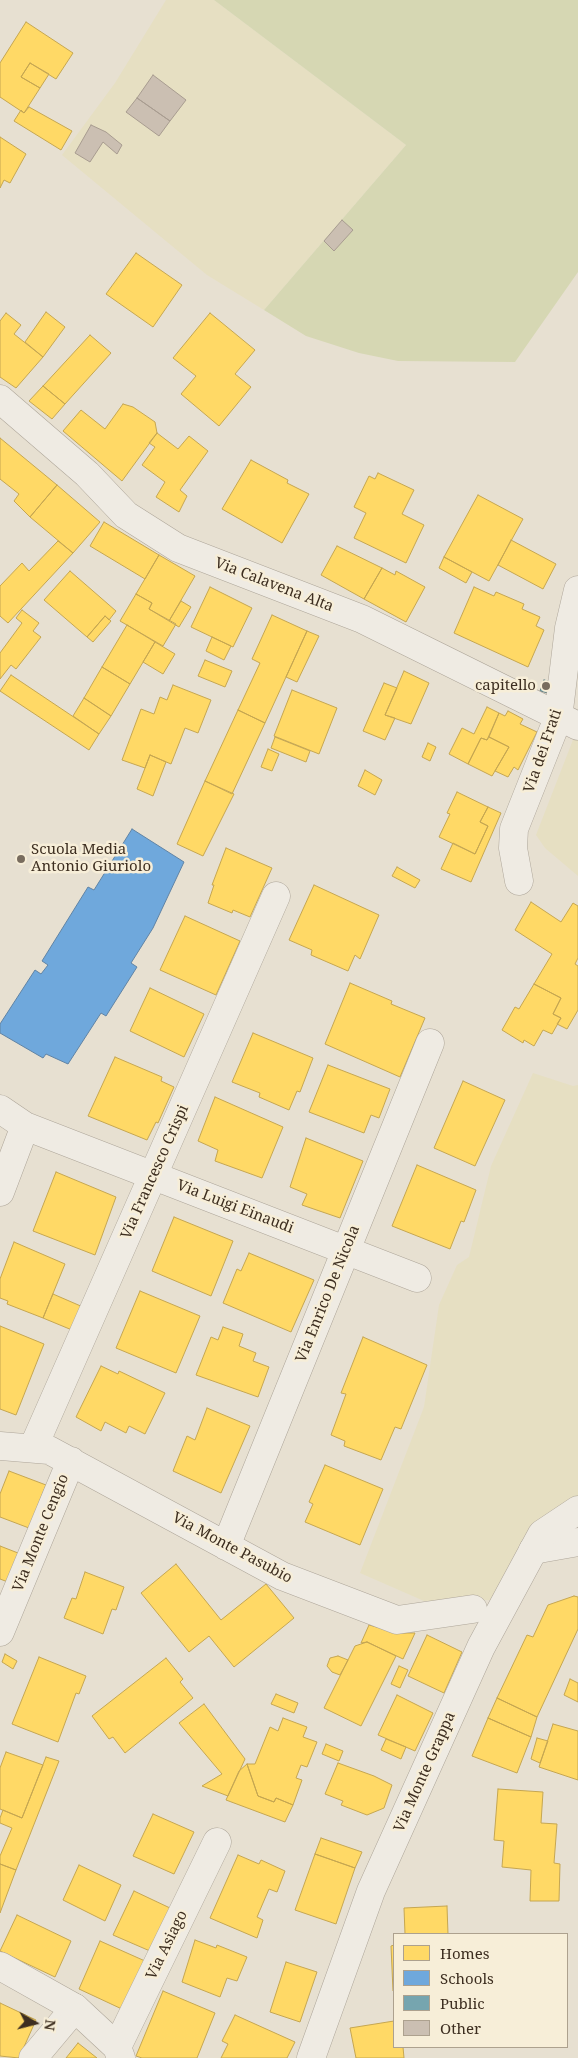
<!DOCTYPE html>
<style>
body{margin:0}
#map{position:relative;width:578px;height:2058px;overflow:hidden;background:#e7e0d1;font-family:"Noto Serif",serif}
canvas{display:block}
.legend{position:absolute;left:393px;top:1933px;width:175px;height:115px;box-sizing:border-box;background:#f7eed8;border:1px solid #ada18e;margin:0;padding:6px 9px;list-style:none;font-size:15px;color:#3d2e20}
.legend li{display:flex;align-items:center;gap:10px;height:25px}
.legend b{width:25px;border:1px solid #ada18e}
.north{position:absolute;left:10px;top:1998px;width:50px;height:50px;-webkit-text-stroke:4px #f7eed8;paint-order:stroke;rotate:98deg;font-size:14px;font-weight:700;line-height:20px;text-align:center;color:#3d2e20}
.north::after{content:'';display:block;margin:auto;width:18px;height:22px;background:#3d2e20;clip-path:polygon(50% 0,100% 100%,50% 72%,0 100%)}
</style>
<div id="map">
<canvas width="578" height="2058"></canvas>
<ul class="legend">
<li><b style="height:14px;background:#ffd966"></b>Homes</li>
<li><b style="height:14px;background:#6fa8dc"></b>Schools</li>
<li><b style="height:14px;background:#76a5af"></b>Public</li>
<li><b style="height:14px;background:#cbbfb2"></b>Other</li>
</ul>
<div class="north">N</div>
</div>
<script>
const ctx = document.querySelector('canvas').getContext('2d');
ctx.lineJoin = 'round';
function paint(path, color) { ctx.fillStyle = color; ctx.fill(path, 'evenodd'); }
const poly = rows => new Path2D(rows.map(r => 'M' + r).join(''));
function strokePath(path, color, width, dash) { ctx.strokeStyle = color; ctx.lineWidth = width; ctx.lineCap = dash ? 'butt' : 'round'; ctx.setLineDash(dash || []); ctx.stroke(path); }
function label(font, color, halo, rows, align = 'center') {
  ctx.font = font + ' "Noto Serif",serif'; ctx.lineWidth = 5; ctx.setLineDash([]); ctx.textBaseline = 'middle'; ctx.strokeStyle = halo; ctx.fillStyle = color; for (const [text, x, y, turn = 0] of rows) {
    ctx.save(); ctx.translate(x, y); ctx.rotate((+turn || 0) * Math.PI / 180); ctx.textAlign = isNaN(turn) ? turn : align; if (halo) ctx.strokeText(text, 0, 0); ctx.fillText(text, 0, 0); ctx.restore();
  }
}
const farmland = poly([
 [166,0,214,0,406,145,264,310,207,275,62,155,115,83],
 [578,727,578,876,545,848,536,835],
 [533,1073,573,1086,578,1085,578,1498,491,1600,424,1601,360,1573,424,1407,439,1305,457,1265,469,1257,491,1166]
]);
const green = poly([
 [214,0,578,0,578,272,515,362,398,361,359,353,306,336,264,310,406,145]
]);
const homes = poly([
 [26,22,73,53,56,79,30,63,21,77,40,88,24,113,0,97,0,63,26,22],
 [30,63,49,74,40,88,21,77,30,63],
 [29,107,72,131,61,150,14,121,21,110,24,113,29,107],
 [0,137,26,154,10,183,4,180,0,188,0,137],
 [136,253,182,285,153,327,106,294,136,253],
 [46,312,65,327,43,357,25,342,46,312],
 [6,313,21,325,14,334,43,357,16,388,0,377,0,321,6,313],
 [210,313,255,350,235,374,251,387,219,426,181,394,196,376,173,358,210,313],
 [90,335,111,353,65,404,43,386,90,335],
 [43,386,65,404,52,419,29,401,43,386],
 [123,404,133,407,155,422,157,433,122,481,63,431,81,410,105,429,123,404],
 [157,433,178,449,189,436,208,451,180,490,187,496,179,512,156,497,165,482,142,465,155,447,149,443,157,433],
 [0,438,57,485,30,517,14,501,19,494,0,479,0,438],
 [251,460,288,480,287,483,309,494,282,543,222,509,251,460],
 [378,473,414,490,402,514,424,525,406,563,354,538,366,513,354,507,369,476,375,479,378,473],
 [57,485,100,522,73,553,30,517,57,485],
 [478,495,523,519,489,581,444,557,478,495],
 [104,522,159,555,145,579,90,546,104,522],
 [511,540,556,564,543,589,498,565,511,540],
 [58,541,73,553,8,623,0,616,0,586,22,563,29,571,58,541],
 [337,546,382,568,364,599,321,575,337,546],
 [159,555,195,576,169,621,149,609,152,603,136,594,159,555],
 [444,557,472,572,466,583,439,568,444,557],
 [382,568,395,575,396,571,425,587,406,622,364,599,382,568],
 [70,571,116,611,109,620,105,616,87,637,44,600,70,571],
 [210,587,252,608,233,647,191,627,210,587],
 [474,587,494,596,496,592,524,604,522,609,540,617,536,626,544,630,528,667,454,633,474,587],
 [136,594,152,603,149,609,176,624,163,646,120,621,136,594],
 [181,601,191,607,179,627,169,621,181,601],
 [22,610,39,623,33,631,41,637,16,669,11,665,0,679,0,653,22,623,16,618,22,610],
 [272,615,307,631,265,723,238,710,260,663,252,659,272,615],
 [105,616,111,621,93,642,87,637,105,616],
 [127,625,155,642,130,684,102,667,127,625],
 [307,631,319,636,297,682,286,677,307,631],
 [212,637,231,646,224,660,206,651,212,637],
 [155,642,175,654,163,674,143,662,155,642],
 [205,660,232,671,225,687,198,676,205,660],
 [102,667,130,684,111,716,84,698,102,667],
 [404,671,429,683,411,724,385,715,404,671],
 [11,675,99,734,89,750,0,691,11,675],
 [384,683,397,688,385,715,395,718,385,740,363,731,384,683],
 [173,685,211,700,198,733,185,728,171,764,150,755,145,768,122,760,141,709,154,714,160,697,167,700,173,685],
 [292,690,337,708,319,754,274,736,292,690],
 [84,698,111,716,99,734,73,716,84,698],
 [487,707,499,713,487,740,481,738,468,764,449,754,462,728,474,734,487,707],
 [238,710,265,723,232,794,205,781,238,710],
 [508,711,523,719,520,724,537,732,518,770,514,767,508,777,495,771,509,747,489,737,499,713,505,716,508,711],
 [275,737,310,751,306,762,271,748,275,737],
 [489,737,509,747,492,776,468,764,481,738,487,740,489,737],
 [428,743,436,747,430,761,422,757,428,743],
 [268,749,279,754,272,771,261,767,268,749],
 [150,755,166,762,153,796,137,789,150,755],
 [365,770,382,780,375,795,358,786,365,770],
 [205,781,234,794,203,856,177,844,205,781],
 [457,792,488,807,480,822,488,826,475,854,439,837,450,814,447,813,457,792],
 [488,807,501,813,471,882,441,869,453,843,475,854,488,826,480,822,488,807],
 [226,848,272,868,250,917,233,910,232,913,208,903,214,885,212,885,226,848],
 [397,867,420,880,415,888,392,876,397,867],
 [314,885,379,915,360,959,355,955,348,971,311,955,312,950,289,940,314,885],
 [531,902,561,922,573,903,578,906,578,958,575,964,578,966,578,1010,567,1029,557,1024,561,1018,553,1014,561,998,534,984,552,954,515,930,531,902],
 [185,916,240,941,216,995,160,970,185,916],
 [350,983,392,1001,391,1004,425,1018,400,1077,325,1044,350,983],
 [534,984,561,998,553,1014,561,1018,552,1034,543,1030,534,1046,524,1040,523,1043,502,1030,515,1007,519,1009,534,984],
 [150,988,204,1014,184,1057,130,1031,150,988],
 [253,1033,313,1058,300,1092,297,1091,289,1110,259,1097,260,1093,232,1082,253,1033],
 [115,1057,162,1077,161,1081,174,1087,158,1123,156,1122,147,1140,88,1116,115,1057],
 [328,1065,390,1089,379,1118,371,1115,364,1133,309,1112,328,1065],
 [463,1081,505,1100,475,1166,434,1148,463,1081],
 [215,1097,283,1127,262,1178,215,1161,218,1150,198,1141,215,1097],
 [306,1138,363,1161,340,1218,302,1205,307,1194,290,1187,306,1138],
 [417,1165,476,1190,464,1222,461,1221,450,1249,392,1226,417,1165],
 [56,1172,116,1197,95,1255,33,1231,56,1172],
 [174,1217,233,1241,211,1296,152,1271,174,1217],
 [14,1242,65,1264,43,1318,7,1304,8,1301,0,1298,0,1279,14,1242],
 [249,1253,314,1280,291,1332,223,1303,237,1269,241,1271,249,1253],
 [140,1291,200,1316,176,1373,116,1348,140,1291],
 [53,1294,83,1307,72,1330,43,1318,53,1294],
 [0,1326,44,1344,16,1415,0,1409,0,1326],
 [223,1327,243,1334,239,1346,256,1353,253,1361,269,1367,258,1397,196,1375,211,1337,218,1340,223,1327],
 [363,1337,427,1365,401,1429,395,1427,381,1460,344,1446,345,1441,331,1435,346,1394,341,1393,363,1337],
 [101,1366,118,1374,119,1371,165,1393,145,1434,129,1426,126,1433,105,1422,101,1431,76,1417,101,1366],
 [207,1408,250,1426,221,1493,173,1471,187,1436,195,1440,207,1408],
 [325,1465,383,1489,360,1545,305,1522,313,1504,309,1502,325,1465],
 [9,1471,46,1485,29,1528,0,1517,0,1494,9,1471],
 [0,1546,18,1553,8,1582,0,1579,0,1546],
 [176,1564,221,1620,266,1584,294,1618,234,1667,209,1636,189,1652,141,1593,176,1564],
 [85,1572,124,1587,116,1610,112,1609,103,1634,64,1618,72,1598,76,1599,85,1572],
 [574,1596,578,1597,578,1629,537,1717,497,1698,527,1635,533,1637,548,1605,574,1596],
 [369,1625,400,1633,415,1633,403,1659,367,1642,361,1643,369,1625],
 [427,1635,462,1652,444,1693,408,1676,427,1635],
 [367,1642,396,1656,361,1726,324,1708,355,1646,367,1642],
 [5,1654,17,1661,13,1669,2,1662,5,1654],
 [338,1656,348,1660,340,1675,332,1672,327,1666,330,1658,338,1656],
 [39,1657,86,1676,79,1694,76,1693,58,1742,12,1724,39,1657],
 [166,1658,183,1679,180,1682,193,1698,125,1753,113,1737,109,1739,92,1716,166,1658],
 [399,1666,408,1670,400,1688,391,1684,399,1666],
 [570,1679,578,1683,578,1702,564,1695,570,1679],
 [276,1694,298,1703,294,1713,271,1704,276,1694],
 [397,1695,433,1713,415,1751,378,1735,397,1695],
 [497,1698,537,1717,531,1737,488,1718,497,1698],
 [204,1704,245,1759,228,1796,202,1786,222,1774,179,1723,204,1704],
 [283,1718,307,1727,303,1737,317,1742,307,1767,301,1765,296,1778,302,1780,293,1805,276,1798,274,1802,258,1796,247,1764,255,1764,270,1727,278,1731,283,1718],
 [488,1718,531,1737,517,1773,472,1756,488,1718],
 [553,1724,578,1731,578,1780,539,1767,553,1724],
 [537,1738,548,1741,540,1763,531,1759,537,1738],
 [386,1739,406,1747,401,1759,381,1750,386,1739],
 [326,1744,343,1751,339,1761,322,1754,326,1744],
 [6,1752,43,1765,22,1818,0,1809,0,1768,6,1752],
 [46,1757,59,1761,16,1870,0,1864,0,1856,12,1828,0,1823,0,1818,3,1810,22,1818,46,1757],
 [338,1763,374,1776,392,1785,384,1808,367,1815,341,1805,343,1801,325,1794,338,1763],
 [247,1764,258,1796,274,1802,276,1798,293,1805,285,1822,226,1800,239,1771,247,1764],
 [498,1789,543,1792,541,1823,557,1824,554,1863,560,1864,559,1901,530,1901,531,1870,502,1867,504,1841,494,1840,498,1789],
 [153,1814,194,1832,174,1874,133,1856,153,1814],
 [321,1838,362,1852,355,1868,315,1854,321,1838],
 [315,1854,355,1868,336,1924,295,1910,315,1854],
 [238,1855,259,1864,261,1860,285,1871,277,1892,269,1889,257,1917,263,1920,257,1938,210,1918,238,1855],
 [0,1864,16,1870,0,1913,0,1864],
 [79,1865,121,1885,105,1921,63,1900,79,1865],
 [134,1891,170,1908,150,1951,113,1935,134,1891],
 [447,1906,448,1934,405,1934,404,1908,447,1906],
 [17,1915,71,1941,55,1977,0,1951,17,1915],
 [195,1940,216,1948,217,1945,247,1957,237,1981,227,1978,220,1997,182,1982,195,1940],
 [100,1941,145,1961,124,2010,79,1989,100,1941],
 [394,1945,394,1991,393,1991,391,1946,394,1945],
 [286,1962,317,1972,300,2022,270,2012,286,1962],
 [163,1991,215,2013,197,2058,142,2058,136,2056,163,1991],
 [0,2003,36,2020,19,2058,0,2056,0,2003],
 [235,2015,295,2042,287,2058,221,2058,228,2044,222,2041,235,2015],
 [394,2021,394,2047,403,2047,404,2058,356,2058,350,2028,394,2021],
 [78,2043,97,2058,66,2058,78,2043]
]);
const schools = poly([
 [132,829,184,862,153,928,131,963,137,967,106,1016,101,1013,68,1064,46,1054,43,1058,0,1033,0,1024,35,970,41,974,48,965,42,961,88,887,94,890,132,829]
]);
const public = poly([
 [544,680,552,682,548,693,540,691,544,680]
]);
const building = poly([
 [153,75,186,100,170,121,137,98,153,75],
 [137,98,170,121,159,136,126,112,137,98],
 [91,125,106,132,122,145,117,154,103,142,90,162,75,153,91,125],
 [342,220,353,230,334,251,324,241,342,220]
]);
const minor = poly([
 [0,399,87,474,126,515,178,548,362,619,578,726],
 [519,881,513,848,514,829,558,718,569,628,578,590],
 [0,1109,25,1126,417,1278],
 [0,1192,25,1126],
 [0,1446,49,1450,282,1576,397,1620,473,1609],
 [33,1448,276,896],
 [226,1546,430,1043],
 [533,1550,578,1542],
 [0,1632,71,1461],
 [117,2047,217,1842],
 [33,2058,75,2008]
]);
const tertiary = poly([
 [0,1966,75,2008,117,2047,121,2058],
 [311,2058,371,1891,481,1647,542,1534,578,1510]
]);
const markers = [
 [546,686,5,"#786c5e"],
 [21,859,5,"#786c5e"]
];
const streetNames = [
 ["Via Calavena Alta",274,585,21],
 ["Via dei Frati",543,751,-71],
 ["Via Francesco Crispi",155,1172,-66],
 ["Via Luigi Einaudi",235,1207,21],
 ["Via Enrico De Nicola",328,1294,-68],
 ["Via Monte Cengio",41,1533,-68],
 ["Via Monte Pasubio",232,1548,28],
 ["Via Monte Grappa",425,1772,-66],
 ["Via Asiago",167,1945,-64]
];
const poiNames = [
 ["capitello",536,686],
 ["Scuola Media",31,850,"left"],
 ["Antonio Giuriolo",31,867,"left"]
];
paint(farmland, '#e6dfc2');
paint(green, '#d6d7b3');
paint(homes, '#ffd966');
strokePath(homes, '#c5a651', 1);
paint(schools, '#6fa8dc');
strokePath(schools, '#6083a4', 1);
paint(public, '#76a5af');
strokePath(public, '#658184', 1);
paint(building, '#cbbfb2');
strokePath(building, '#a89c90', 1);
strokePath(minor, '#ada599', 29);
strokePath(tertiary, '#ada599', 29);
strokePath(minor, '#efebe3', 28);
strokePath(tertiary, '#efebe3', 28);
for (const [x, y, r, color] of markers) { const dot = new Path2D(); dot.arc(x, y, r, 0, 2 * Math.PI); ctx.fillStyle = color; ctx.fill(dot); strokePath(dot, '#f7eed8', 2); }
label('15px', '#3d2e20', '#f7eed8', streetNames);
label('15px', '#3d2e20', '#f7eed8', poiNames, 'right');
</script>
